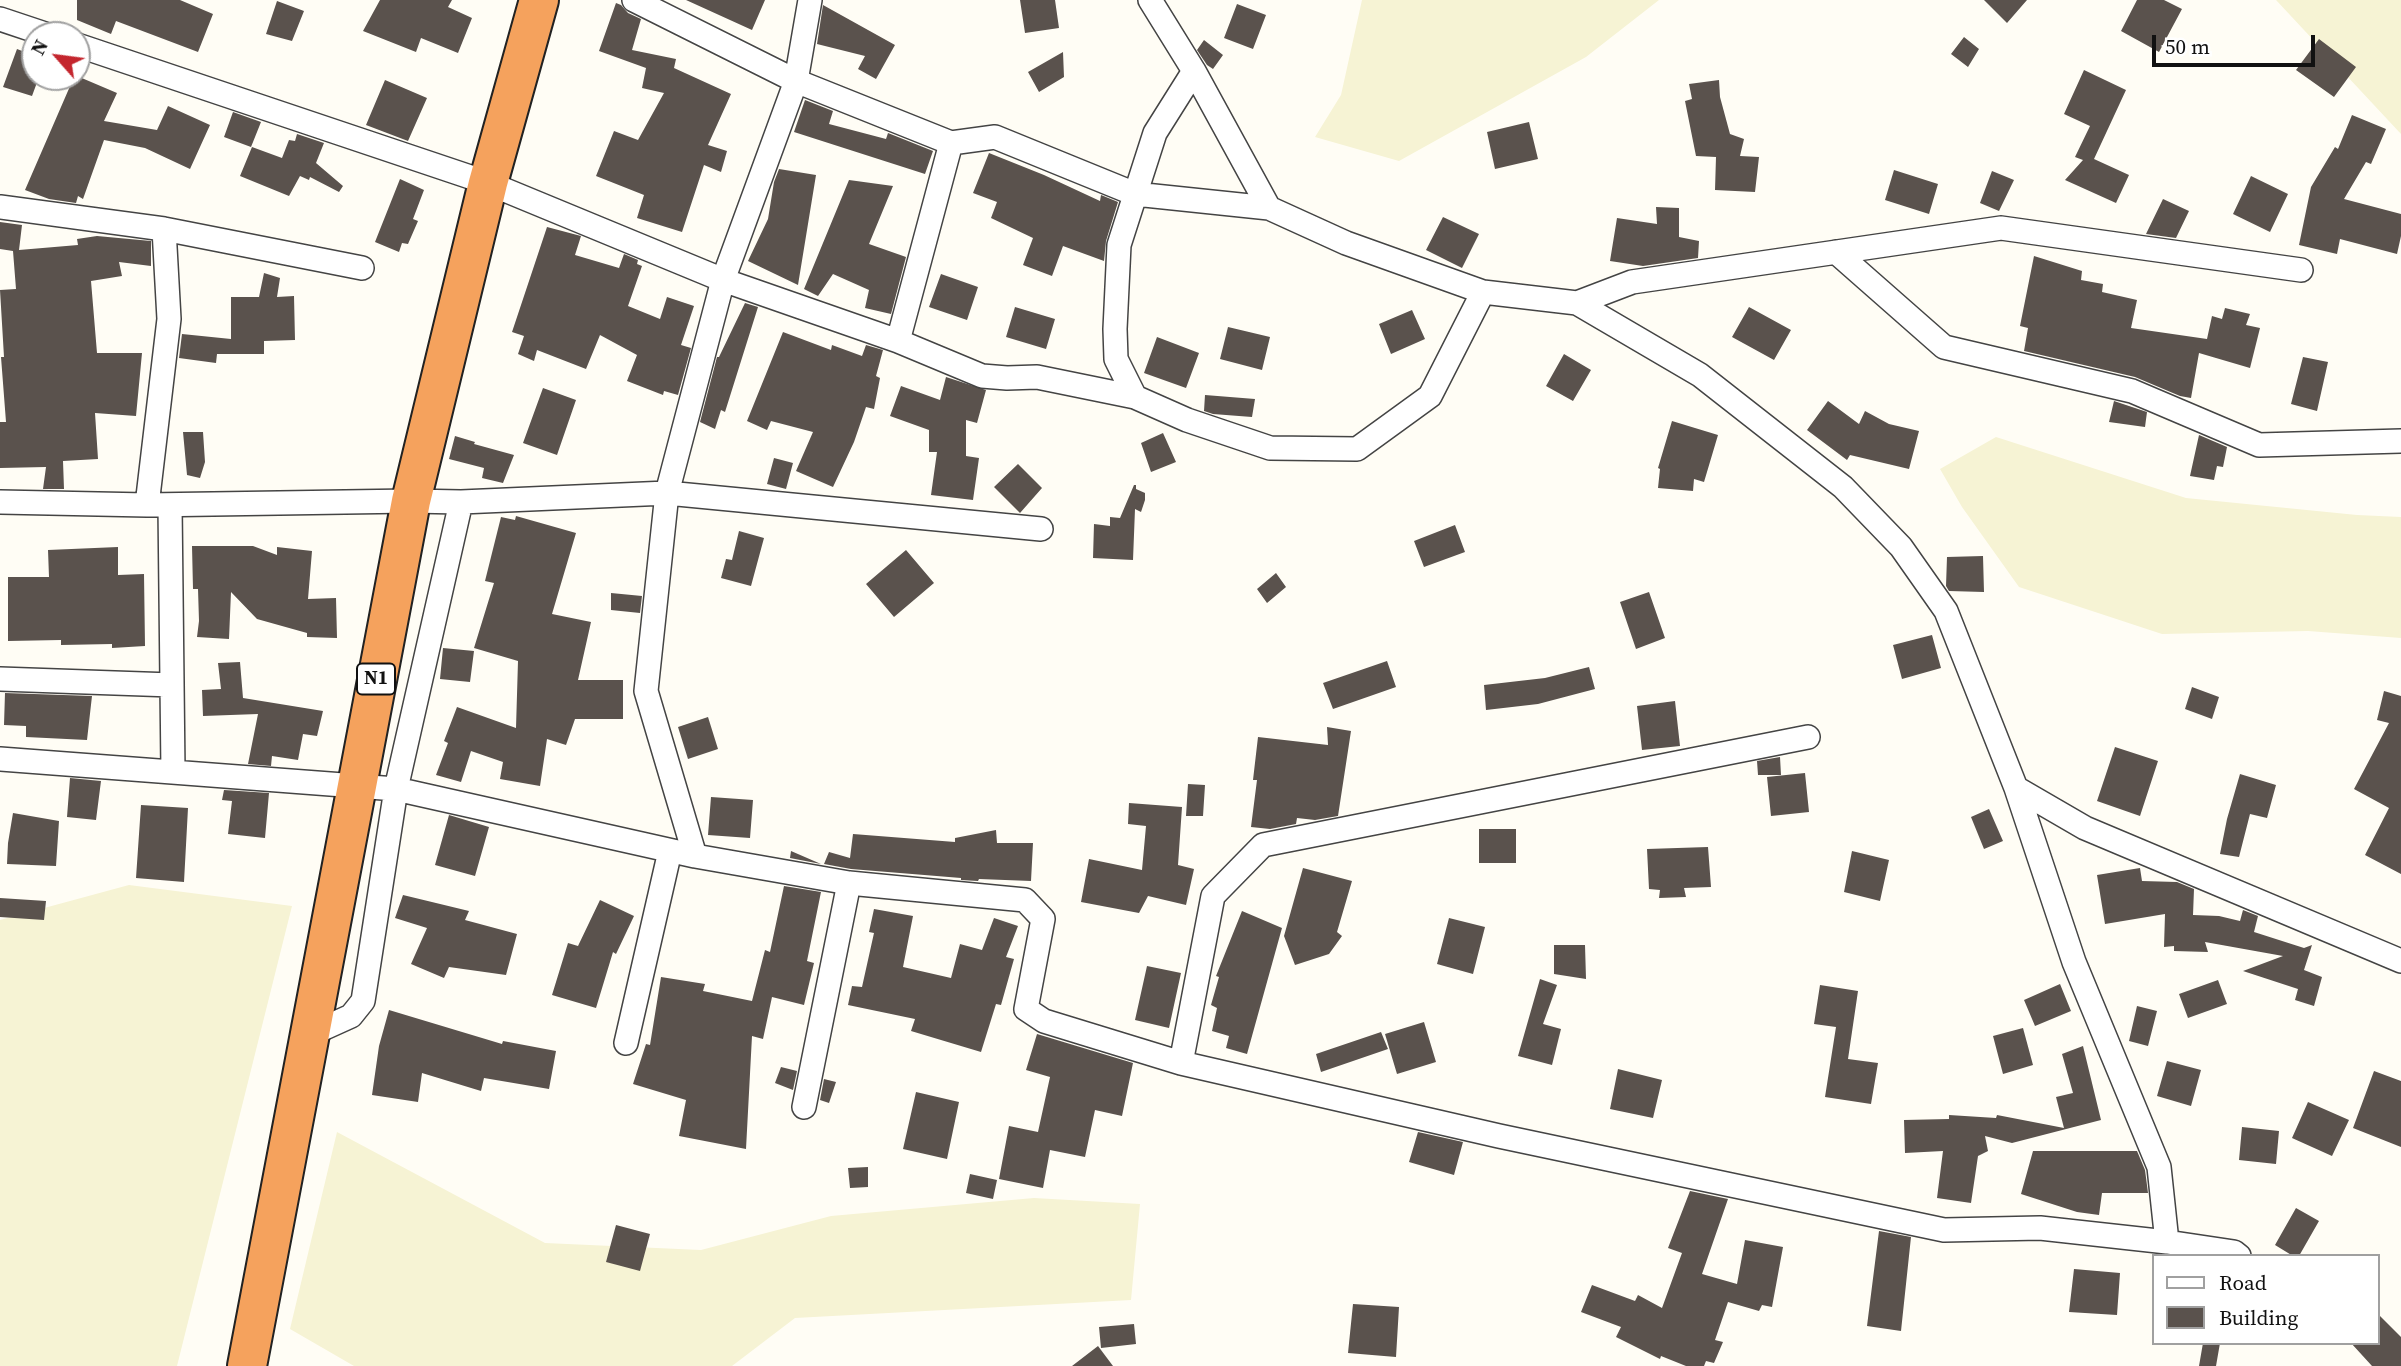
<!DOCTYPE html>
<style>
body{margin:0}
#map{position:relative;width:2401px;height:1366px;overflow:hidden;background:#fffdf5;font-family:"Source Serif 4",serif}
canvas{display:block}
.legend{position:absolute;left:2152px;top:1254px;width:228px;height:91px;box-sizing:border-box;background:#fff;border:2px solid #a0a0a0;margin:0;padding:9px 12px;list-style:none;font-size:21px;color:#111}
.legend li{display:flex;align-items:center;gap:14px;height:35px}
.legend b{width:35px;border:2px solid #a0a0a0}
.north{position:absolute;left:21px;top:21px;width:70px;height:70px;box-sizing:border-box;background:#fff;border:2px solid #a0a0a0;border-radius:50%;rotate:298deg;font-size:19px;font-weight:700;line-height:28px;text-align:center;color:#111}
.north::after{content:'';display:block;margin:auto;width:24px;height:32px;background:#c4262e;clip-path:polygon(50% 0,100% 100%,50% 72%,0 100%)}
.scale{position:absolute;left:2152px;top:35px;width:163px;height:32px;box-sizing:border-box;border:4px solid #111;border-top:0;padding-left:9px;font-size:21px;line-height:24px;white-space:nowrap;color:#111;-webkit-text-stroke:5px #fff;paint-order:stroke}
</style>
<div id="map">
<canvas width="2401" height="1366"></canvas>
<ul class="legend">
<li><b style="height:9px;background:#fff"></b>Road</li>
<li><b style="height:19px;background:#5a524d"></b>Building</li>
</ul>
<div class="north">N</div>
<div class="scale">50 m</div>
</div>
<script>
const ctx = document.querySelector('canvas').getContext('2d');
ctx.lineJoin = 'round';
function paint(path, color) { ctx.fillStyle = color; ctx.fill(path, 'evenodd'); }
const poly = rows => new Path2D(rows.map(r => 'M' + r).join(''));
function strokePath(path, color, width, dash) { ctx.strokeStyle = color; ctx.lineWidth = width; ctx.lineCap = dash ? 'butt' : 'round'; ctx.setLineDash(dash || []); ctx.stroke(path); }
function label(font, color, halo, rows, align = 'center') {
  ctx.font = font + ' "Source Serif 4",serif'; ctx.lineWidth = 7; ctx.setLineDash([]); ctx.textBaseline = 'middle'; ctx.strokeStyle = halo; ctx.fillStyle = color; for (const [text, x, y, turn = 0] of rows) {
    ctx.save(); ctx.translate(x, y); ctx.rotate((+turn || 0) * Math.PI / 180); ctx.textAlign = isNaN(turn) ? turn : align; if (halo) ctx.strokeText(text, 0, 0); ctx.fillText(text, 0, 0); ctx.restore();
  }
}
const farmland = poly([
 [1362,0,1659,0,1586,57,1399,161,1315,137,1341,95],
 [2276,0,2401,0,2401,134],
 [1996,437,2186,498,2357,515,2401,517,2401,638,2308,631,2162,634,2019,587,1962,507,1940,469],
 [129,885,292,906,177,1366,0,1366,0,920],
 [337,1132,545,1243,701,1250,831,1216,1034,1198,1140,1204,1131,1300,795,1318,732,1366,354,1366,290,1329]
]);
const building = poly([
 [77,0,180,0,213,14,198,52,116,21,111,34,77,20],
 [380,0,452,0,448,7,472,18,458,53,421,38,416,52,363,31],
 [686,0,765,0,752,30],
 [1020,0,1055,0,1059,28,1025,33],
 [1984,0,2027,0,2007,23],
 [2137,0,2164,0,2182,9,2159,52,2121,31],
 [277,1,304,11,292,41,266,34],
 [616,3,621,5,628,13,641,19,632,50,676,59,674,68,731,94,708,145,727,151,721,172,704,165,682,232,637,218,644,195,596,176,614,131,638,140,664,93,642,88,646,68,599,51],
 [1237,4,1266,15,1253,49,1224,38],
 [823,5,895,45,876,79,858,69,865,56,817,44],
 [1964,37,1979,49,1968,67,1951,54],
 [2319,39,2356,67,2334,97,2296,70],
 [1204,40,1223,55,1213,69,1207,65,1197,50],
 [17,49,35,56,35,77,39,77,32,96,3,87],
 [1063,52,1064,77,1039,92,1028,72],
 [2084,70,2126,90,2094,159,2129,175,2116,203,2065,180,2083,160,2075,157,2090,126,2064,114],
 [77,76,117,93,104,121,157,130,168,106,210,125,190,169,145,148,104,140,83,199,78,196,76,203,49,199,25,190,74,77],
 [385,80,427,98,408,141,366,125],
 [1719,80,1720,97,1730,134,1744,139,1740,156,1759,157,1755,192,1715,190,1716,157,1696,156,1685,101,1692,99,1689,84],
 [805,100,833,111,829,124,886,139,888,133,933,151,925,174,794,132],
 [233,112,261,122,251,147,224,137],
 [2352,115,2386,129,2371,164,2366,162,2344,199,2401,214,2401,236,2397,254,2340,239,2337,254,2299,245,2311,187,2335,147,2338,149],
 [1529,122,1538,159,1495,169,1487,132],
 [297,134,324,143,316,163,343,186,339,192,310,177,309,180,300,176,289,196,240,176,252,147,282,158,289,140,295,141],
 [989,153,1044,175,1100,201,1101,195,1118,202,1106,241,1104,261,1063,246,1052,276,1023,265,1033,238,991,218,997,202,973,193],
 [779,169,816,175,798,285,748,261,768,219,774,182],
 [1894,170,1938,184,1929,214,1885,200],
 [1992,171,2014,180,1999,211,1980,203],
 [2251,176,2288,194,2270,232,2233,214],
 [400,179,424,190,413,219,418,221,408,244,402,243,399,252,375,242],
 [849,180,893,186,869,244,906,257,891,314,865,308,869,290,833,274,818,296,804,289],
 [2163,199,2189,211,2176,238,2146,234],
 [1656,207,1679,208,1679,237,1699,241,1698,258,1643,266,1610,261,1617,218,1657,224],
 [1443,217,1479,234,1462,268,1426,250],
 [0,222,22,225,19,250,78,245,77,239,97,236,151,241,151,266,119,262,122,276,91,281,97,353,142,353,136,416,95,413,98,459,63,461,64,489,43,489,46,467,0,468,0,422,6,422,1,357,4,357,0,290,16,289,13,251,0,249],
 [547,227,581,236,575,255,619,268,624,254,638,260,637,264,642,266,628,306,660,319,667,297,694,306,681,345,691,348,678,395,664,391,663,395,627,381,637,355,600,335,586,369,537,350,534,361,518,354,524,336,512,332],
 [2034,256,2082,271,2081,280,2103,284,2102,292,2137,300,2131,328,2207,339,2212,316,2222,319,2225,308,2250,314,2246,325,2260,328,2250,368,2199,353,2191,398,2180,396,2135,377,2024,351,2028,328,2020,326],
 [264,273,280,278,277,297,294,296,295,340,264,341,264,354,217,354,216,363,179,358,182,334,231,339,231,297,259,297],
 [941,274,978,287,967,320,929,307],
 [745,303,758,307,725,412,721,410,715,429,700,422,717,357,719,357],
 [1015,307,1055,319,1046,349,1006,337],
 [1749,307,1791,330,1774,360,1732,337],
 [1412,310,1425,339,1391,354,1379,324],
 [1228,327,1270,337,1262,370,1220,359],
 [783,332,831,350,832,345,862,356,866,345,883,350,876,376,880,378,874,409,866,407,854,442,833,487,796,471,813,432,771,421,767,430,747,421],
 [1157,337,1199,353,1186,388,1144,373],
 [1564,354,1591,370,1573,401,1546,386],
 [2303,357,2328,362,2317,411,2291,404],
 [946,377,986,390,977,423,966,420,966,456,979,458,973,500,931,495,937,452,929,452,929,430,890,416,901,386,940,400],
 [543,388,576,400,557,455,523,443],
 [1205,395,1255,399,1252,417,1213,414,1204,411],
 [1828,401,1859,424,1865,411,1889,424,1919,431,1909,469,1850,455,1847,460,1807,430],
 [2114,401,2147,412,2145,427,2109,422],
 [1672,421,1718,435,1704,482,1694,479,1693,491,1658,488,1660,469,1658,468],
 [183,432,203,432,205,462,200,478,187,475],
 [1163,433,1176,462,1151,472,1141,443],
 [2199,435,2227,447,2223,467,2217,466,2214,480,2190,476],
 [455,436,475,442,474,444,514,455,503,483,482,478,484,468,449,459],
 [774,458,793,463,786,489,767,484],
 [1018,464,1042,488,1020,513,994,487],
 [1134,485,1136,485,1136,489,1145,493,1145,500,1141,512,1135,509,1133,560,1093,558,1094,524,1110,526,1110,517,1120,518],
 [516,516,576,533,552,614,591,622,578,680,623,680,623,719,575,719,566,745,547,739,540,786,500,779,503,762,471,751,461,782,436,775,448,743,444,741,457,707,516,728,518,661,474,648,494,583,485,581,501,517,515,520],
 [1455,525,1465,552,1424,567,1414,541],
 [739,531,764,538,751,586,721,578,726,559,732,560],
 [192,546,253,546,277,555,277,547,312,551,308,599,336,598,337,638,307,637,307,633,257,619,231,592,229,639,197,637,199,621,198,589,193,589],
 [118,547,118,575,144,574,145,646,112,648,112,644,61,645,61,640,8,641,8,577,49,577,48,550],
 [906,550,934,583,894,617,866,584],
 [1983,556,1984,592,1949,591,1946,586,1947,557],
 [1276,573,1286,587,1267,603,1257,589],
 [1649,592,1665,638,1636,649,1620,602],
 [611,593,642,596,640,613,611,610],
 [1932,635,1941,668,1902,679,1893,645],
 [443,648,474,651,470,682,440,679],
 [1387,661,1396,687,1333,709,1323,683],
 [240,662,243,698,323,711,317,736,303,734,298,760,272,756,271,766,248,764,258,714,203,716,202,690,221,689,218,663],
 [1589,667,1595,689,1538,704,1486,710,1484,685,1545,678],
 [2192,687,2219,697,2212,719,2185,709],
 [2384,691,2401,696,2401,874,2365,855,2389,808,2354,789,2389,723,2377,720],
 [5,693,92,696,87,740,26,737,26,726,4,725],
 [1675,701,1680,746,1642,750,1637,706],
 [708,717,718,749,688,759,678,727],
 [1327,727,1351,731,1338,816,1315,820,1297,818,1296,824,1270,829,1251,827,1257,780,1253,780,1258,737,1328,745],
 [2115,747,2158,761,2140,816,2097,801],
 [1780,757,1781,775,1758,775,1757,761],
 [1805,773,1809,812,1771,816,1767,777],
 [2240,774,2276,785,2267,818,2250,814,2239,857,2220,854,2227,819],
 [70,778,101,781,96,820,67,817],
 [1188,784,1205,785,1203,816,1186,816],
 [224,790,269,793,265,838,228,834,232,801,222,800],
 [711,797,753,800,750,838,708,835],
 [1129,803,1182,807,1178,865,1194,869,1186,905,1148,896,1139,913,1081,902,1089,859,1142,870,1146,826,1128,824],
 [141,805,188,808,184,882,136,878],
 [1989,809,2003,841,1984,849,1971,817],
 [13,813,59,821,56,866,7,864,8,843],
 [449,815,489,827,475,876,435,865],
 [1479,829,1516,829,1516,863,1479,863],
 [996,830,997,843,1033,843,1031,881,979,879,978,881,961,880,961,878,851,869,824,864,829,852,850,858,853,834,955,842,955,838],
 [1708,847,1711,887,1684,888,1686,897,1659,898,1660,890,1649,889,1647,849],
 [791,851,821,864,790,858],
 [1852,851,1889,860,1880,901,1844,892],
 [1303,868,1352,881,1337,932,1342,936,1329,954,1295,965,1284,936],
 [2140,868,2142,881,2177,882,2194,889,2193,915,2219,916,2240,921,2243,910,2258,916,2254,932,2304,948,2312,945,2304,970,2322,977,2314,1006,2295,1000,2298,989,2243,971,2283,956,2205,942,2208,952,2174,951,2174,946,2164,947,2165,914,2105,924,2097,875],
 [784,886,821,892,807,961,814,963,804,1005,772,997,763,1039,752,1036,746,1149,679,1136,686,1100,633,1084,646,1044,650,1045,661,977,705,984,703,991,752,1001,765,950,770,952],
 [403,895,469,911,465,920,517,934,506,975,449,967,444,978,411,964,427,928,395,918],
 [0,898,46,901,44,920,0,917],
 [600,900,634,916,616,954,613,952,596,1008,552,995,568,943,578,946],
 [874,909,913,916,903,967,951,978,960,944,982,950,994,918,1018,926,1006,957,1014,959,1001,1005,996,1004,981,1052,911,1031,915,1019,848,1005,852,986,862,987,874,933,869,932],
 [1242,911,1282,928,1247,1054,1226,1048,1229,1036,1212,1031,1217,1008,1211,1005,1219,977,1216,976],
 [1449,918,1485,927,1473,974,1437,964],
 [1554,945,1585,945,1586,979,1554,974],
 [1147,966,1181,973,1169,1028,1135,1020],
 [1540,979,1557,985,1543,1024,1561,1029,1552,1065,1518,1056],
 [2218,980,2227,1004,2188,1018,2179,994],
 [2060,984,2071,1011,2035,1026,2024,1000],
 [1820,985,1858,991,1848,1059,1878,1063,1871,1104,1825,1097,1836,1027,1814,1024],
 [2137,1006,2157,1011,2148,1046,2129,1041],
 [389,1010,502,1044,503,1041,556,1051,549,1089,484,1078,481,1091,422,1073,418,1102,372,1095,379,1046],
 [1424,1022,1436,1062,1397,1074,1385,1034],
 [2023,1028,2033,1065,2003,1074,1993,1036],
 [1381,1032,1388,1049,1321,1072,1316,1054],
 [1037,1034,1133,1063,1122,1116,1095,1110,1085,1157,1050,1150,1043,1188,999,1179,1009,1126,1038,1132,1050,1077,1026,1070],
 [2083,1046,2101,1120,2012,1143,1985,1136,1988,1151,1978,1156,1971,1203,1937,1198,1943,1151,1905,1153,1904,1120,1949,1119,1949,1115,1996,1118,1997,1115,2064,1128,2056,1097,2073,1093,2062,1054],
 [2167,1061,2201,1070,2191,1106,2157,1096],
 [781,1067,797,1071,793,1090,775,1083],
 [1618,1069,1662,1080,1653,1118,1610,1109],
 [2374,1071,2401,1081,2401,1147,2353,1128],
 [824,1079,836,1082,829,1103,820,1100],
 [916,1092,959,1102,947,1159,903,1149],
 [2308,1102,2349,1120,2332,1156,2292,1138],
 [2242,1127,2279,1131,2276,1164,2239,1160],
 [1418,1132,1463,1142,1454,1175,1409,1162],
 [2033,1151,2137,1151,2145,1170,2148,1193,2102,1193,2099,1215,2077,1212,2021,1194],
 [868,1167,868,1187,850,1188,848,1168],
 [970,1174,997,1180,993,1199,966,1193],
 [1690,1191,1728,1199,1702,1274,1737,1284,1745,1240,1783,1247,1772,1307,1762,1305,1759,1311,1728,1302,1715,1340,1723,1342,1714,1363,1706,1361,1704,1366,1686,1366,1661,1356,1660,1359,1616,1337,1621,1327,1581,1312,1592,1285,1635,1301,1638,1295,1662,1308,1682,1253,1668,1248],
 [2296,1208,2319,1221,2299,1256,2293,1256,2275,1245],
 [616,1225,650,1234,640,1271,606,1262],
 [1879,1231,1911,1237,1901,1331,1867,1326],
 [2074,1269,2120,1273,2117,1315,2069,1312],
 [1353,1304,1399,1307,1396,1357,1348,1353],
 [2378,1314,2401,1337,2401,1366,2372,1366,2351,1343,2378,1343],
 [1134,1324,1136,1344,1101,1348,1099,1327],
 [2203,1343,2220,1343,2216,1366,2199,1366],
 [1098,1346,1113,1366,1072,1366]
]);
const street = poly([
 [634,0,796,81,951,143,898,341],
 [1150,0,1194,71,1269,208,1346,243,1483,292,1577,303,1700,375,1843,487,1901,547,1946,611,2016,788,2074,962,2159,1167,2167,1242,2234,1252,2239,1256],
 [0,19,48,35],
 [77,45,488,183,723,280,898,341,982,376,1007,378,1037,377,1135,397],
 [1194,71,1155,133,1119,245,1115,329,1116,359,1135,397,1187,420,1270,448,1357,449,1430,396,1483,292],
 [951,143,995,137,1135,194,1269,208],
 [0,207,164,229,169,319,147,505],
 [164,229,362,268],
 [1836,252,1944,347,2132,391,2259,445,2401,441],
 [1577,303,1632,282,2001,228,2301,270],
 [0,502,147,505,411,501,461,502,667,493,1041,529],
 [170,505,173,772],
 [0,679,172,685],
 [0,759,396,789,695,856,849,883,1025,900,1043,919,1026,1009,1044,1021,1181,1063,1499,1136,1944,1230,2040,1228,2167,1242],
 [2016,788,2085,828,2401,961],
 [695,856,646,691,667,493,723,280,796,81,810,0],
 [309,1035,351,1016,363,1001,396,789,461,502],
 [626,1043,670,851],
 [1181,1063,1213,896,1263,845,1808,737],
 [804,1107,849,883]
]);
const highway = poly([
 [247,1366,411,501,488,183,539,0]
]);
const shields = [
 [376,679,38]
];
const shieldNames = [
 ["N1",376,679]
];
paint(farmland, '#f6f3d4');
paint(building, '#5a524d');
strokePath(street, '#444', 26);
strokePath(highway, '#222', 42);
strokePath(street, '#fff', 23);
strokePath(highway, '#f5a25d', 38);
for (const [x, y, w] of shields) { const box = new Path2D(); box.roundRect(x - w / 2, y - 15.5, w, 31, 5); ctx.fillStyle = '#fff'; ctx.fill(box); strokePath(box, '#111', 2); }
label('bold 19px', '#111', null, shieldNames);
</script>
